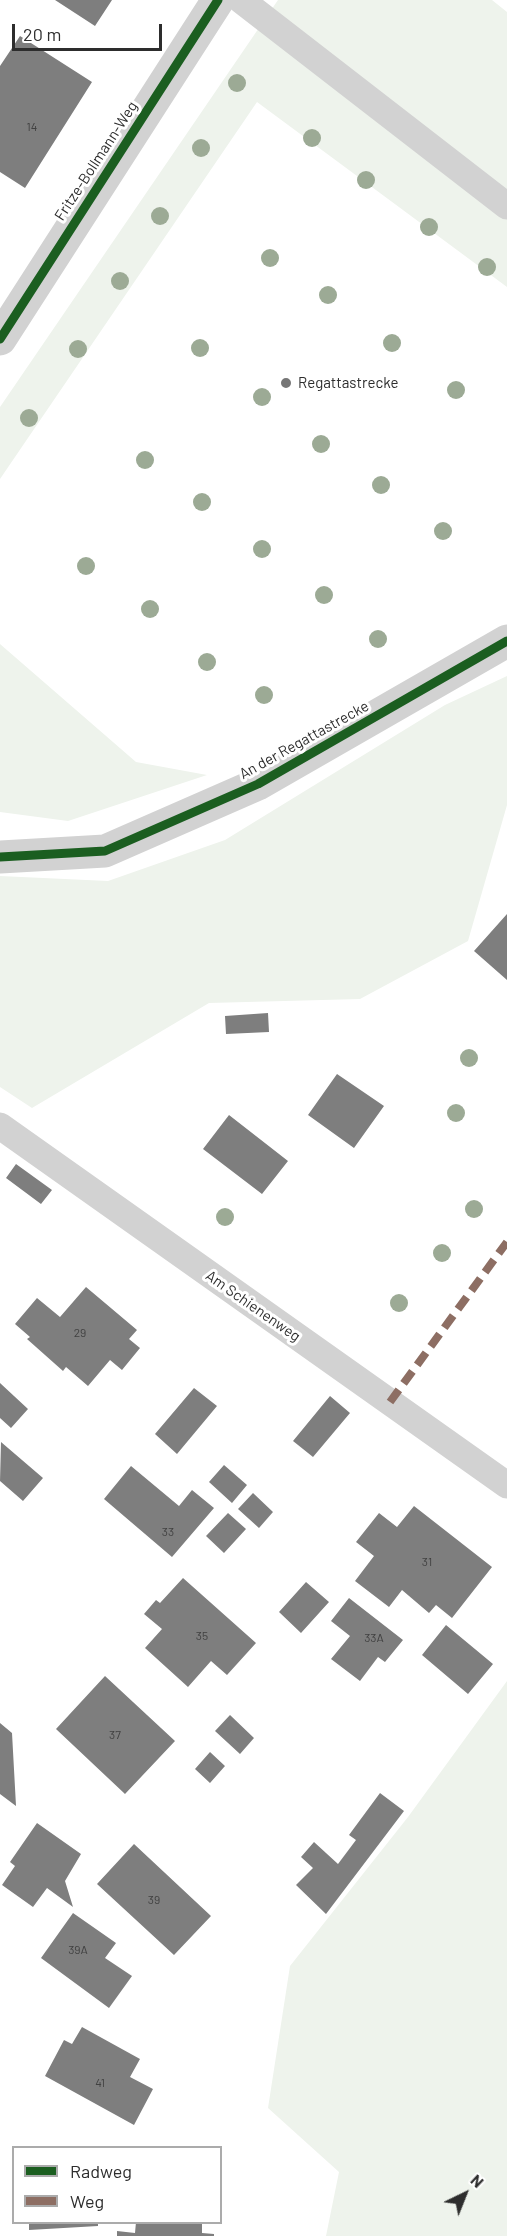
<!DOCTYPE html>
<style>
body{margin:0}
#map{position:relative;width:507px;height:2236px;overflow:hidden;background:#fff;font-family:Barlow,sans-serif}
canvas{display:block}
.legend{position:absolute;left:12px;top:2146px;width:210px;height:78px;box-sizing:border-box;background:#fff;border:2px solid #ababab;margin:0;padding:8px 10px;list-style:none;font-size:18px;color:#2d2d2d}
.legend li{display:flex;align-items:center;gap:12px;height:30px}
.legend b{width:30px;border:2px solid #ababab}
.north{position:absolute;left:435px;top:2164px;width:60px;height:60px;-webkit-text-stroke:4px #fff;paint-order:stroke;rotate:43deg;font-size:16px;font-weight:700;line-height:24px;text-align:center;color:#2d2d2d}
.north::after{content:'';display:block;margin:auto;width:21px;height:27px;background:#2d2d2d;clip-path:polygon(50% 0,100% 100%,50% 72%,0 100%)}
.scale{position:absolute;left:12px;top:24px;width:150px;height:27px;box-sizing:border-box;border:3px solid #2d2d2d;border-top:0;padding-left:8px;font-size:18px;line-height:21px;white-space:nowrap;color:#2d2d2d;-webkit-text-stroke:4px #fff;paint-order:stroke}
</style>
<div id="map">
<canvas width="507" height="2236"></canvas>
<ul class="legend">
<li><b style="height:8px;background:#1b5e20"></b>Radweg</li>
<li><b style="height:8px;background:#8d6e63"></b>Weg</li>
</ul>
<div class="north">N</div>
<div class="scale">20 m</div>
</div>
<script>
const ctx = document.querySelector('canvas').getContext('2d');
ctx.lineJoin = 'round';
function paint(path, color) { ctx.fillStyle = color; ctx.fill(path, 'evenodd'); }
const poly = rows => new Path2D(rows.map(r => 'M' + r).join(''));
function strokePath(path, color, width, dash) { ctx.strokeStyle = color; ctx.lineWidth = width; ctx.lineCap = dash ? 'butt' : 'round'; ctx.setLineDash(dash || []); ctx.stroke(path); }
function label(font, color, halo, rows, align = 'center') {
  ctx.font = font + ' Barlow,sans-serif'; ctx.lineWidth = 6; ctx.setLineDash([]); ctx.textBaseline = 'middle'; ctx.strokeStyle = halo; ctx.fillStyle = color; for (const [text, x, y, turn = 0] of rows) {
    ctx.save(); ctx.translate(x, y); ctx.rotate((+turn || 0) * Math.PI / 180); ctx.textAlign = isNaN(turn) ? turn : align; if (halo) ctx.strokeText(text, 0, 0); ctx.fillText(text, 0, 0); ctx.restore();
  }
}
const green = poly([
 [278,0,492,0,507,12,507,287,257,102,0,479,0,407],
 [0,644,136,762,207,775,68,821,0,812],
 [507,676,507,805,468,941,360,999,209,1003,32,1108,0,1087,0,876,108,881,225,840,445,705],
 [507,1681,507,2236,326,2236,339,2172,268,2108,290,1966,408,1817]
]);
const building = poly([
 [55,0,112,0,95,26],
 [20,36,92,82,25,188,0,172,0,66],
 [507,914,507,980,474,951],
 [268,1013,269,1032,226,1034,225,1016],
 [337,1074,384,1106,354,1148,308,1115],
 [229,1115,288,1161,262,1194,203,1149],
 [16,1164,52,1190,41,1204,6,1178],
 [86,1287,137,1330,129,1339,140,1348,122,1370,110,1360,88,1386,66,1367,63,1371,27,1339,30,1337,15,1324,37,1298,60,1317],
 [0,1383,28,1409,11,1428,0,1418],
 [194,1388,217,1406,177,1454,155,1434],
 [330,1396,350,1413,313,1457,293,1441],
 [1,1442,43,1478,23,1501,0,1481],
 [224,1465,247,1485,232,1503,209,1482],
 [131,1466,179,1506,192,1490,214,1508,172,1557,104,1499],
 [253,1493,273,1512,259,1528,238,1509],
 [414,1506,492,1567,452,1618,436,1605,429,1613,402,1590,389,1607,355,1581,374,1556,356,1542,379,1513,397,1527],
 [228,1513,246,1529,224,1553,206,1536],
 [183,1578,256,1643,227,1675,211,1661,188,1687,145,1648,162,1629,144,1614,156,1600,160,1603],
 [306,1582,329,1602,301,1633,279,1612],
 [349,1598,403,1640,385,1662,378,1657,360,1681,331,1659,350,1636,331,1621],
 [446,1625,493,1664,468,1694,422,1655],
 [105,1676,175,1741,125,1794,56,1729],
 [230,1715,254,1738,240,1754,215,1731],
 [0,1723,12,1733,16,1806,0,1794],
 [210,1752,225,1766,210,1783,195,1769],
 [380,1793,404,1811,326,1914,296,1885,313,1868,301,1857,314,1842,338,1864,356,1840,349,1835],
 [37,1823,81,1854,65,1881,73,1907,47,1888,33,1907,2,1885,15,1866,10,1862],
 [134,1844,211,1916,174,1955,97,1884],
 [73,1913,116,1943,105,1958,132,1976,109,2008,41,1958],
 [82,2027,140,2059,130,2077,153,2089,134,2125,45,2076,64,2040,72,2044],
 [29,2222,98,2222,98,2226,29,2230],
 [136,2222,202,2222,202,2233,214,2234,214,2236,117,2236,117,2231,135,2233]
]);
const service = poly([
 [241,0,507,206],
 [0,1126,507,1485]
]);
const minor = poly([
 [0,339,218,0],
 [0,857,105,851,258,784,507,641]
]);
const quiet = poly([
 [390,1402,507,1242]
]);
const cycleway = poly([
 [0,339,218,0],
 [0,857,105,851,258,784,507,641]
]);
const trees = [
 [237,83],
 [312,138],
 [201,148],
 [366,180],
 [160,216],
 [429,227],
 [270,258],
 [487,267],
 [120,281],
 [328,295],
 [392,343],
 [200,348],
 [78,349],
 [456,390],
 [262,397],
 [29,418],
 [321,444],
 [145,460],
 [381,485],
 [202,502],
 [443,531],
 [262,549],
 [86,566],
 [324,595],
 [150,609],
 [378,639],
 [207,662],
 [264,695],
 [469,1058],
 [456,1113],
 [474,1209],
 [225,1217],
 [442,1253],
 [399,1303]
];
const markers = [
 [286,383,6,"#767676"]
];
const numberNames = [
 ["14",32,127],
 ["29",80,1333],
 ["33",168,1532],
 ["31",427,1562],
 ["35",202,1636],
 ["33A",374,1638],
 ["37",115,1735],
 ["39",154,1900],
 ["39A",78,1950],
 ["41",100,2083]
];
const streetNames = [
 ["Fritze-Bollmann-Weg",96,161,-57],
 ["An der Regattastrecke",304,740,-29],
 ["Am Schienenweg",253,1306,35]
];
const poiNames = [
 ["Regattastrecke",298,383]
];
paint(green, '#eef3ec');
paint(building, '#7e7e7e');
strokePath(service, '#d2d2d2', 27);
strokePath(minor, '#d2d2d2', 33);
strokePath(quiet, '#8d6e63', 8, [15, 8]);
strokePath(cycleway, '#1b5e20', 9);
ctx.fillStyle = '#9caa95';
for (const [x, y] of trees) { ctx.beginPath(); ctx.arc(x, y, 9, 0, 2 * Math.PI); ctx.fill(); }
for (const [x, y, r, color] of markers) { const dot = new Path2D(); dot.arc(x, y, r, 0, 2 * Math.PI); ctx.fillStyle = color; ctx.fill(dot); strokePath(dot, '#fff', 2); }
label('12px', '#414141', null, numberNames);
label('15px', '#2d2d2d', '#fff', streetNames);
label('15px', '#2d2d2d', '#fff', poiNames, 'left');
</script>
